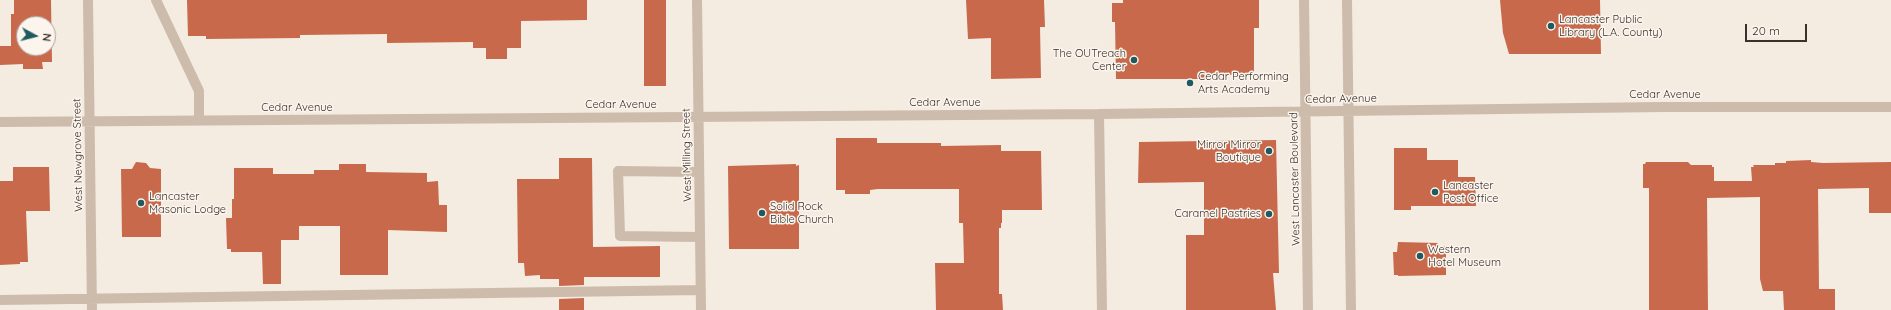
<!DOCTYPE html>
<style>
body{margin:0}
#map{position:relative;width:1891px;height:310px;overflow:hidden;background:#f4ebe1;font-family:Quicksand,sans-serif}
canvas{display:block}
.north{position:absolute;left:16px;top:16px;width:40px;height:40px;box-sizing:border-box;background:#fbf5ee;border:1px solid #aea6a0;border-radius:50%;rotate:97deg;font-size:11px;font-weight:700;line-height:16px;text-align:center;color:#3b302b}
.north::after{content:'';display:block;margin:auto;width:14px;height:18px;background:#1f5a5e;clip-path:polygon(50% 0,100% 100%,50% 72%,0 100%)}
.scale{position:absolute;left:1745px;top:24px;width:62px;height:18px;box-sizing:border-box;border:2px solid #3b302b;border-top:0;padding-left:5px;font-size:12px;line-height:14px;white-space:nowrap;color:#3b302b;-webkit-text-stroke:3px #fbf5ee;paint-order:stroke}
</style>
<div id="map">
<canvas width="1891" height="310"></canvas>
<div class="north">N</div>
<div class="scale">20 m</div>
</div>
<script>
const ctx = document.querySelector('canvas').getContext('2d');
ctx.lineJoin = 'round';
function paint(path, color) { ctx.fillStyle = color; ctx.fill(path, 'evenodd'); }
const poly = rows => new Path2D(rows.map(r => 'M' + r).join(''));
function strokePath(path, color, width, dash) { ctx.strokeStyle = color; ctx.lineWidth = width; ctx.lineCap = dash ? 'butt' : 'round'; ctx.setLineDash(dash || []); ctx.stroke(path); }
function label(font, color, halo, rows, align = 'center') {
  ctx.font = font + ' Quicksand,sans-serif'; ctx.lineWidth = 3; ctx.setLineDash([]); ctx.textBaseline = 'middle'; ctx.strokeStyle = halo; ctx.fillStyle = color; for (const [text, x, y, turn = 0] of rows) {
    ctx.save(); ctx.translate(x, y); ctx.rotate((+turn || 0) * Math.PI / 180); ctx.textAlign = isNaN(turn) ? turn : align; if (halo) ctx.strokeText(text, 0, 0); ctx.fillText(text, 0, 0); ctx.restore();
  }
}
const building = poly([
 [14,0,51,0,52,62,42,62,43,69,23,69,23,64,0,65,0,46,11,46,11,14,14,14],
 [24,24,48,24,48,48,24,48],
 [187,0,587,0,587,20,521,21,521,48,507,48,507,59,486,59,486,48,473,48,473,42,387,43,387,34,300,35,300,38,206,39,206,36,188,36],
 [644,0,666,0,666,86,644,86],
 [966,0,1044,0,1045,27,1040,27,1041,78,991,79,991,38,968,39],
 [1123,0,1259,0,1259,28,1254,28,1254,75,1211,75,1211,79,1116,79,1115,22,1112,22,1112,3,1123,3],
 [1500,0,1600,0,1601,54,1509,54,1503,33],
 [836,138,877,138,877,143,941,143,941,146,1001,145,1001,151,1041,151,1042,210,1002,210,1002,223,1001,223,1001,228,999,228,999,294,1002,294,1003,310,936,310,935,263,964,263,963,223,959,223,959,189,878,189,870,190,870,194,845,194,845,190,836,190],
 [1276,140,1279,273,1273,273,1276,310,1186,310,1186,235,1204,235,1204,182,1138,183,1139,142],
 [1394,148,1427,148,1427,160,1458,160,1458,177,1475,177,1476,206,1411,206,1411,210,1394,210],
 [559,158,592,158,593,247,660,246,660,277,584,277,584,285,559,286,559,279,540,279,540,275,525,276,524,263,518,263,517,179,559,179],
 [1811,160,1811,162,1823,163,1891,162,1891,213,1869,213,1869,188,1818,189,1819,289,1835,289,1835,310,1784,310,1783,291,1763,291,1760,279,1760,197,1707,198,1708,310,1649,310,1649,188,1643,188,1643,164,1645,164,1646,162,1688,162,1691,165,1712,165,1712,167,1714,167,1714,181,1752,181,1751,167,1754,167,1753,165,1775,165,1775,163,1786,163,1786,161],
 [136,162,146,163,150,168,161,169,161,237,122,237,121,169,132,169],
 [339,164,366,164,366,172,427,173,427,182,438,181,439,205,447,205,447,232,388,230,388,275,340,275,340,226,299,226,299,240,281,240,281,284,263,284,262,252,231,252,231,249,227,249,226,218,232,218,232,199,234,199,234,168,273,168,273,174,314,174,314,170,339,170],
 [796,164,796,166,799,165,799,249,729,249,728,166],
 [13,167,49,167,50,211,26,211,28,262,20,262,20,264,0,265,0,181,13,181],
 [1398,242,1438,243,1438,246,1446,246,1446,275,1398,276,1398,275,1394,275,1393,252,1397,252],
 [584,298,584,310,559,310,559,299]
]);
const minor = poly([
 [88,0,92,310],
 [156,0,199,91,199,120],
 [697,0,701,310],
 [1304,0,1308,310],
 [1347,0,1351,310],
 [1099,114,1102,310],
 [0,122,1099,114,1663,107,1891,107],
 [699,172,618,171,620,236,700,237],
 [0,300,701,290]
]);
const markers = [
 [1551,26,4,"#1f5a5e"],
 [1134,60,4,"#1f5a5e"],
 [1190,83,4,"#1f5a5e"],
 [1269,151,4,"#1f5a5e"],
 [1435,192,4,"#1f5a5e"],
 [141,203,4,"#1f5a5e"],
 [762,213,4,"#1f5a5e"],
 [1269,214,4,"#1f5a5e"],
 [1420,256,4,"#1f5a5e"]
];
const poiNames = [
 ["Lancaster Public",1559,20],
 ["Library (L.A. County)",1559,33],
 ["The OUTreach",1126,54,"right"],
 ["Center",1126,67,"right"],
 ["Cedar Performing",1198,77],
 ["Arts Academy",1198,90],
 ["Mirror Mirror",1261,145,"right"],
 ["Boutique",1261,158,"right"],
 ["Lancaster",1443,186],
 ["Post Office",1443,199],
 ["Lancaster",149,197],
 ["Masonic Lodge",149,210],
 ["Solid Rock",770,207],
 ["Bible Church",770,220],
 ["Caramel Pastries",1261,214,"right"],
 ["Western",1428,250],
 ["Hotel Museum",1428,263]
];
const streetNames = [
 ["Cedar Avenue",1665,95],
 ["Cedar Avenue",1341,99,-1],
 ["Cedar Avenue",945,103],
 ["Cedar Avenue",621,105],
 ["Cedar Avenue",297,108],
 ["West Newgrove Street",78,155,-91],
 ["West Milling Street",687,155,-91],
 ["West Lancaster Boulevard",1295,179,-91]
];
paint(building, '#c8694b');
strokePath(minor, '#cdbbac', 10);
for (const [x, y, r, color] of markers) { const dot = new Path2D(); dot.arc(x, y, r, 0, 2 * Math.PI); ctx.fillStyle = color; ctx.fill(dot); strokePath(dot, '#fbf5ee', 1.5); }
label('11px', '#3b302b', '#fbf5ee', poiNames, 'left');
label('11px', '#3b302b', '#fbf5ee', streetNames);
</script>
